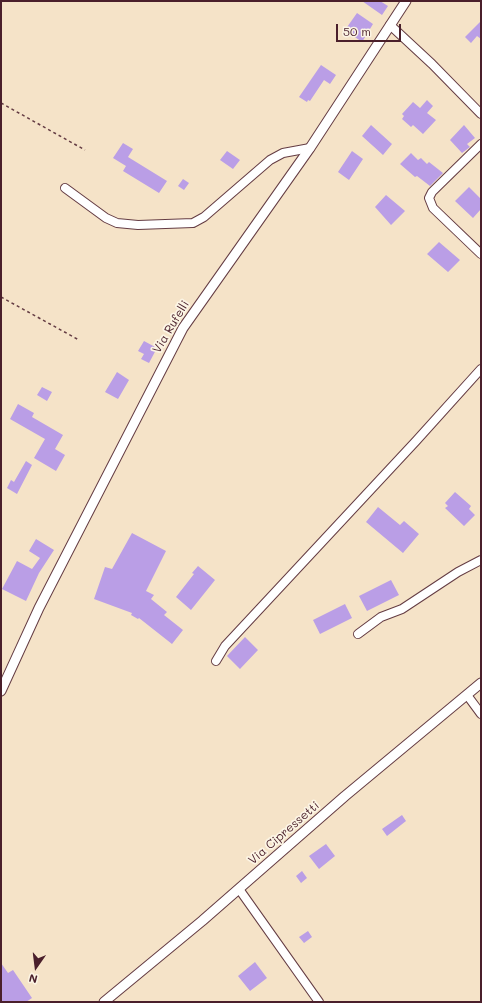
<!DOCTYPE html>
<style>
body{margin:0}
#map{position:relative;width:482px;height:1003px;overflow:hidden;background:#f5e3c8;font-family:Mali,sans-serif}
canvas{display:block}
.frame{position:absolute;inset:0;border:2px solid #4a1f2b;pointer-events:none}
.north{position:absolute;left:16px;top:947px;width:40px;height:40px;-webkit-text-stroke:3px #fcf5e5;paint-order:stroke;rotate:194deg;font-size:11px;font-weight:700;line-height:16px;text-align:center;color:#4a1f2b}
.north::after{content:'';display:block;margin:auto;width:14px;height:18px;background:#4a1f2b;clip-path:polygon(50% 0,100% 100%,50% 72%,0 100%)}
.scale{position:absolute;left:336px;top:24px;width:65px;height:18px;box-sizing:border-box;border:2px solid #4a1f2b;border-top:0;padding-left:5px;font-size:12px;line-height:14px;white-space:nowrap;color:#4a1f2b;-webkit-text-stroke:3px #fcf5e5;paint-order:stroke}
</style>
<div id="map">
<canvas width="482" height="1003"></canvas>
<div class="frame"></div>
<div class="north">N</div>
<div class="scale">50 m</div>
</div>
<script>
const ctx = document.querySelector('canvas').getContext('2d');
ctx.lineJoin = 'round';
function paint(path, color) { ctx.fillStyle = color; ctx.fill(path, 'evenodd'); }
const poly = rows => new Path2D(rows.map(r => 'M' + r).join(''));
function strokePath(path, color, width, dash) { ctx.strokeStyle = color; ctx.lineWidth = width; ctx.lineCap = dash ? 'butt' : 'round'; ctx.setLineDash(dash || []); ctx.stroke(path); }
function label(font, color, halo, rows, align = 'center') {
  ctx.font = font + ' Mali,sans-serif'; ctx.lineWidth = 3.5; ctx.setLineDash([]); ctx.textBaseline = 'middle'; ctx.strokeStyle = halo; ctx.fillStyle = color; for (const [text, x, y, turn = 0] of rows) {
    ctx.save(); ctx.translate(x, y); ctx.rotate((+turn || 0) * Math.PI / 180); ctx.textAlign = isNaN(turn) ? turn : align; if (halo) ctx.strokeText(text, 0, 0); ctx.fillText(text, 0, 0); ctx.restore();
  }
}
const building = poly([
 [362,1,380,1,388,6,382,15],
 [357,13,373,24,362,42,345,30],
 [481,21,481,39,477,36,471,43,465,37],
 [321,65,336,75,330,84,324,80,310,101,308,100,307,102,299,97],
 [427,100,433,106,427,113,436,120,423,134,413,125,411,127,402,119,404,116,402,114,413,102,420,108],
 [371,125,392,144,383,155,362,136],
 [464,125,475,138,467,144,470,147,462,153,450,140],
 [123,143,133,149,128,157,167,181,159,193,123,171,126,166,113,158],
 [227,151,240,160,233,169,220,160],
 [352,151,363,159,349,180,338,172],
 [411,153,418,160,421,158,427,164,429,162,443,173,430,186,417,176,415,177,400,164],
 [183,179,189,183,184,190,178,186],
 [469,187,481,199,481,209,473,218,455,201],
 [386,195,405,211,391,225,375,207],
 [439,242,460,260,448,272,427,254],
 [144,341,157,348,149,363,141,359,144,354,138,351],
 [117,372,129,380,118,399,105,392],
 [42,387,52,392,47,401,37,395],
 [18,404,34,413,32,417,63,435,55,449,65,455,56,471,34,458,45,439,10,419],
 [26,461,32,465,17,494,7,488,11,480,14,482],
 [455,492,471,506,469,509,475,515,464,526,445,508,448,506,445,503],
 [378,507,400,525,404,521,419,534,403,553,366,522],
 [132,533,166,551,146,591,154,595,151,599,167,612,164,615,183,630,172,644,139,618,138,619,131,615,132,613,94,599,105,567,112,569],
 [36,539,54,550,39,573,26,601,2,589,17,561,32,569,40,558,29,551],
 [198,566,215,580,191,610,176,597,194,574,192,573],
 [391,580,399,595,367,611,359,596],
 [345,604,352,618,320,634,313,620],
 [245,637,258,650,240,669,227,656],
 [402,815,406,821,387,836,382,829],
 [326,844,335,856,319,869,309,856],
 [302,871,307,878,301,883,296,876],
 [308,931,312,937,304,943,299,937],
 [255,962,267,978,250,991,238,976],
 [1,963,8,973,13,970,32,998,26,1002,1,1002]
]);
const path = poly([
 [1,103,85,150],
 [1,297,79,340]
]);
const minor = poly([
 [390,25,432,64,481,114],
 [481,144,432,192,429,198,433,208,481,254],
 [65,188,106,218,117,223,138,225,193,223,204,217,270,160,283,153,310,148],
 [358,634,381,617,402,609,458,572,481,560],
 [216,661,225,646,416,441,481,369],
 [467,695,481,714],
 [239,889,319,1002]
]);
const tertiary = poly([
 [1,691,39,608,183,328,310,148,406,1],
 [104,1002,202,921,345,796,481,683]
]);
const streetNames = [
 ["Via Rufelli",171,327,-59],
 ["Via Cipressetti",284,833,-41]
];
paint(building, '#ba9ee6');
strokePath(minor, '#643c43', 10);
strokePath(tertiary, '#643c43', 11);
strokePath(path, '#643c43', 1.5, [3, 3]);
strokePath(minor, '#fff', 8);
strokePath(tertiary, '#fff', 9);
label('12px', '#4a1f2b', '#fcf5e5', streetNames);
</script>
